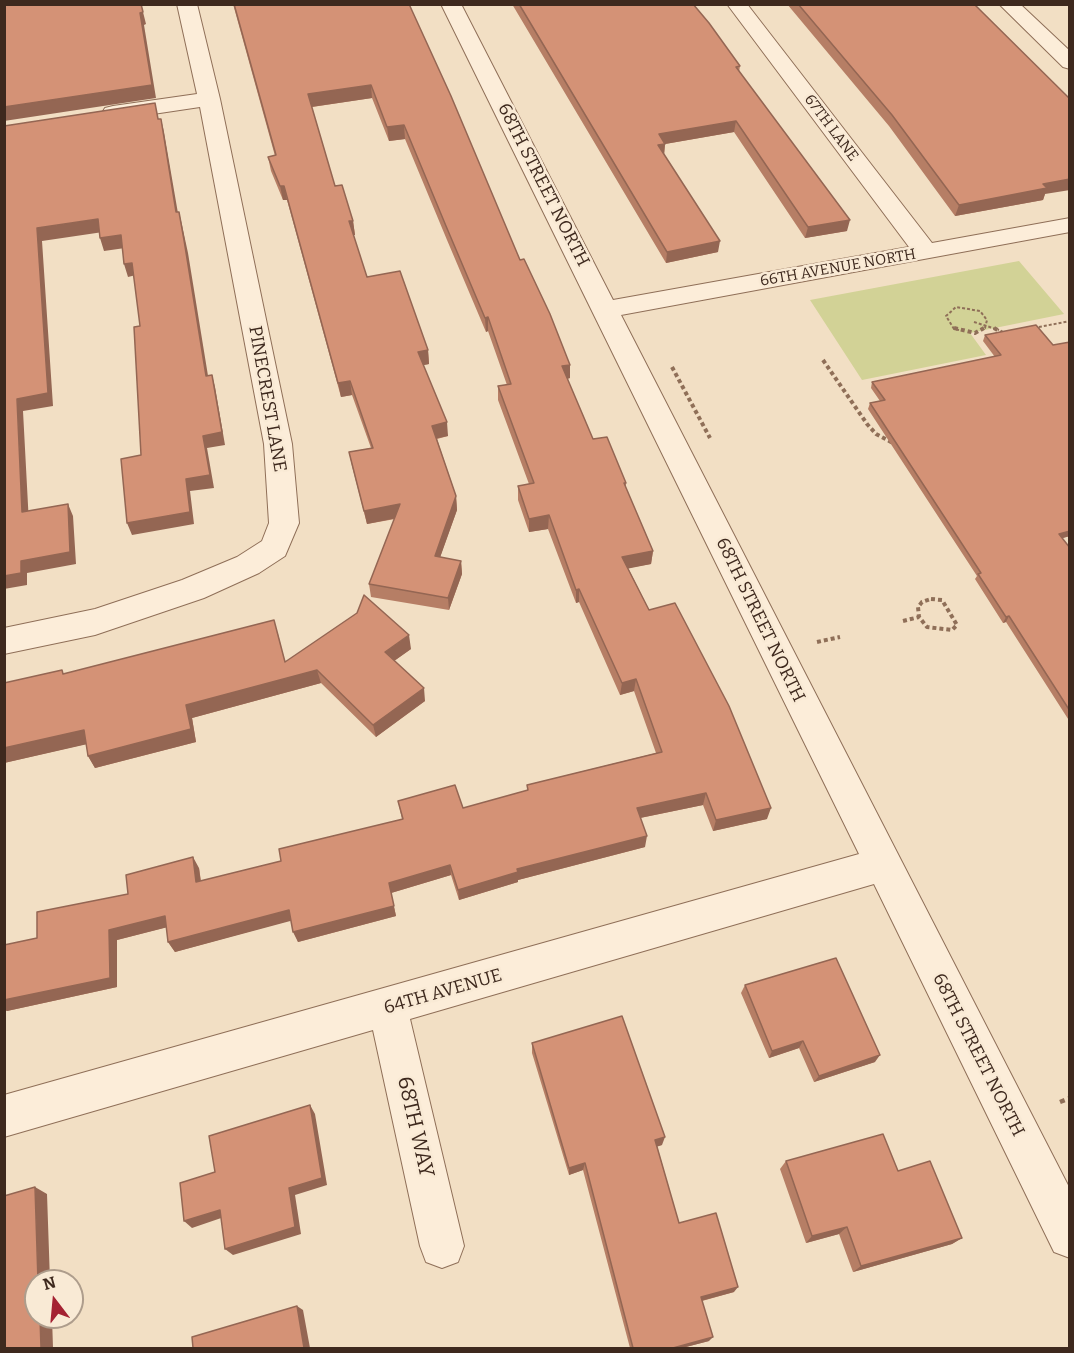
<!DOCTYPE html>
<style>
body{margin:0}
#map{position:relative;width:1074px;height:1353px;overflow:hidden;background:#f2dfc4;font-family:Bitter,serif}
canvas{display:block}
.frame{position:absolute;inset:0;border:6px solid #3e291e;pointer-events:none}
.north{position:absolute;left:24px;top:1269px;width:60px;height:60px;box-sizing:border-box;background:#f9ead5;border:2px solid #ae9d8c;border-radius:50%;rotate:344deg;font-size:16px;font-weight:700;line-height:24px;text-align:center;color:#3e291e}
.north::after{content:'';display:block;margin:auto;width:21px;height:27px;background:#a42232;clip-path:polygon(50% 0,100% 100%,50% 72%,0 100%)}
</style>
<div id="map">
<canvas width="1074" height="1353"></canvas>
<div class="frame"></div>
<div class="north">N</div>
</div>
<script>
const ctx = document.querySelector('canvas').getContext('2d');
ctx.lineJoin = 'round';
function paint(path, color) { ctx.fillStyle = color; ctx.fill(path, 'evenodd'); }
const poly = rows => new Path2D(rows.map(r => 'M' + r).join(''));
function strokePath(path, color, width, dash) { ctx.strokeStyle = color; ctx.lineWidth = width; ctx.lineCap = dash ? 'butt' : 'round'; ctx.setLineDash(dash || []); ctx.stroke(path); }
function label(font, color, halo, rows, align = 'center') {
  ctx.font = font + ' Bitter,serif'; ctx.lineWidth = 5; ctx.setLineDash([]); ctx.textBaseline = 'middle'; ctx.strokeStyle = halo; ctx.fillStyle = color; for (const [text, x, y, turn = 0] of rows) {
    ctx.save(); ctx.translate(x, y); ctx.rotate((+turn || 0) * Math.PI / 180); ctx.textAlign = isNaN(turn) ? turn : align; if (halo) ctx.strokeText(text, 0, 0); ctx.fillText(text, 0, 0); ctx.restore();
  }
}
const green = poly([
 [1019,261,1064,314,970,333,986,355,862,380,810,300]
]);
const pathFar2 = poly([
 [974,322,999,330],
 [1034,328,1070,321],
 [959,330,954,329,946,316,956,307,980,311,987,320,985,328,981,330]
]);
const pathFar1 = poly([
 [954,328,975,333,984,328],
 [994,328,1006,335],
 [823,360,867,424,876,434,893,443],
 [672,367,710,438],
 [931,599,942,600,957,625,952,630,927,627,919,617,918,607,922,602,931,599],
 [903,621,919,617],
 [817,642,840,637]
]);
const path = poly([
 [1060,1102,1070,1098]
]);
const minor = poly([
 [177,4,197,4,220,99,292,444,299,523,285,556,259,573,204,598,95,635,4,654,4,628,95,609,182,580,237,557,262,541,269,523,264,444,200,107,113,120,105,118,102,113,105,108,113,106,197,94,177,4],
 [441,4,461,4,613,300,909,247,727,4,747,4,932,243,1070,218,1070,232,621,315,1070,1189,1070,1258,1054,1252,874,884,410,1019,464,1246,458,1262,442,1268,426,1262,420,1246,373,1030,4,1137,4,1095,859,854,441,4],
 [999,4,1020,4,1070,51,1070,69,1063,67,999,4]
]);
const wall = poly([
 [233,4,409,4,520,260,570,365,570,378,567,379,593,439,626,483,626,489,653,551,651,564,628,568,649,610,767,819,713,831,703,805,640,818,645,847,518,880,518,882,459,900,451,875,391,893,396,916,298,942,291,920,175,952,168,942,167,927,117,940,117,987,7,1011,4,1009,4,945,37,938,128,894,199,868,201,881,281,861,402,819,398,801,463,808,527,791,527,785,656,753,634,691,620,695,579,602,576,603,548,529,529,532,518,500,518,486,529,484,498,400,498,386,507,385,488,331,486,332,447,240,405,139,389,141,372,98,312,107,335,186,353,221,355,235,353,235,367,277,428,350,429,364,423,365,448,436,437,439,456,496,457,510,440,557,461,561,462,574,449,610,371,597,369,584,395,519,367,524,352,466,349,452,371,448,352,395,341,397,287,200,283,200,271,171,268,157,275,156],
 [512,4,693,4,740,66,739,72,847,231,805,238,734,132,665,144,664,154,718,252,666,263],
 [787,4,974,4,1045,194,1043,200,955,216,889,126],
 [985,335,1053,345,1070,342,1070,536,1062,538,1070,548,1070,722,1006,622,1003,623,975,579,977,576,868,409,870,403,880,401,871,388,872,382,995,357,983,341],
 [278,634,285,662,411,649,394,661,425,701,376,737,321,683,192,718,196,742,95,768,88,756,86,744,4,763,4,683,64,674],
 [745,985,875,1062,814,1082,799,1048,769,1058,741,993],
 [532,1043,662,1145,657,1146,679,1223,734,1292,702,1301,709,1341,682,1348,630,1348,583,1170,569,1175,532,1053],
 [786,1161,898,1171,962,1238,952,1244,853,1272,839,1234,806,1243,780,1169]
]);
const shadedWall = poly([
 [141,4,146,24,144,25,156,98,4,121,4,107,140,13],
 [371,85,372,98,311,107,308,94],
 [161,119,164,132,180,225,176,212],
 [736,121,734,132,665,144,664,156,657,157,659,134],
 [404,125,405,139,389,141,387,127],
 [1070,179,1070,190,1045,194,1043,200,955,216,959,205,1043,184],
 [280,186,284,186,287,200,283,200],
 [179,212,182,225,188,253,210,388,206,376],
 [98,219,103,232,42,241,53,406,23,411,29,524,22,512,17,399,37,228],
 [850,220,847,231,805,238,808,227],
 [349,221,353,221,355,235,351,235],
 [121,235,125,248,104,251,100,238],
 [720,241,718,252,666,263,667,252],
 [132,263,136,275,128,277,124,264],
 [488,317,488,331,486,332,485,318],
 [428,350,429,364,419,366,418,352],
 [570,365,570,378,562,380,562,366],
 [212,375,215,387,225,445,207,448,214,488,190,491,194,524,132,535,127,523,203,436],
 [350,381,352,395,341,397,338,383],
 [447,422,448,436,434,439,432,426],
 [456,496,457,510,436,569,435,556],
 [68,504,73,516,76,564,27,573,27,585,4,589,4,576,21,561],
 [400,504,402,517,367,524,364,511],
 [549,515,548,529,529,532,529,519],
 [1070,531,1070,536,1056,540,1059,534],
 [653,551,651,564,621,570,622,557],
 [461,561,462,574,449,610,448,598],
 [579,589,579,602,576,603,576,590],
 [1009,616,1006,622,1003,623,1006,617],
 [409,635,411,649,387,666,385,652],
 [317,670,321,683,192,718,196,742,95,768,88,756,186,705],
 [636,679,634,691,620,695,622,683],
 [424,688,425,701,376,737,373,725],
 [84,730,92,743,4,763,4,748],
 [706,793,703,805,635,819,637,808],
 [771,808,767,819,713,831,716,820],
 [647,836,645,847,518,880,518,882,459,900,458,890,517,869],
 [193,857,199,868,202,892,196,882],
 [450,865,451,875,391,893,396,916,298,942,293,932,389,883],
 [289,910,294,920,175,952,168,942],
 [165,916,172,926,117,940,117,987,7,1011,4,1009,4,1000,109,930],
 [803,1041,799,1048,769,1058,772,1051],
 [880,1055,875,1062,814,1082,819,1076],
 [310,1105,315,1114,327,1185,295,1195,301,1234,233,1255,225,1249,289,1188],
 [665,1137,662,1145,653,1148,655,1140],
 [585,1163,583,1170,569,1175,569,1168],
 [35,1187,47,1194,50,1281,38,1281],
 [220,1210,227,1216,192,1228,184,1221],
 [847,1227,839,1234,806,1243,812,1236],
 [962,1238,952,1244,853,1272,861,1266],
 [738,1287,734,1292,697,1302,701,1297],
 [297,1306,303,1310,310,1348,304,1348],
 [40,1317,52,1317,53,1348,41,1348],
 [713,1337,709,1341,682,1348,673,1348]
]);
const building = poly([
 [4,4,141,4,143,12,140,13,152,85,4,107,4,4],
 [234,4,409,4,451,96,520,260,524,259,550,314,570,365,562,366,593,439,607,437,626,483,624,483,653,551,622,557,649,610,675,603,729,706,771,808,716,820,706,793,637,808,647,836,517,869,518,872,458,890,450,865,389,883,394,906,293,932,289,910,168,942,165,916,109,930,110,978,4,1000,4,945,37,938,37,912,128,894,126,875,193,857,196,882,281,861,279,849,403,819,398,801,455,785,463,808,528,790,527,785,662,752,636,679,622,683,579,589,576,590,549,515,529,519,518,486,534,483,498,386,511,384,488,317,485,318,446,226,404,125,387,127,371,85,308,94,335,186,342,185,353,221,349,221,367,277,400,271,428,350,418,352,447,422,432,426,456,496,435,556,461,561,448,598,369,584,400,504,364,511,349,452,373,448,350,381,338,383,284,186,280,186,268,157,276,155,234,4],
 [519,4,693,4,709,23,740,66,736,67,850,220,808,227,736,121,659,134,665,144,658,145,720,241,667,252,519,4],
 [798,4,974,4,1070,99,1070,179,1043,184,1047,188,959,205,892,115,798,4],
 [155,103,158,119,161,119,176,212,179,212,184,240,206,376,212,375,222,432,203,436,210,475,186,479,190,512,127,523,121,459,141,455,134,327,140,326,132,263,124,264,121,235,100,238,98,219,37,228,48,393,17,399,22,512,68,504,70,552,21,561,21,573,4,576,4,126,155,103],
 [1036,325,1053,345,1070,342,1070,531,1059,534,1070,548,1070,711,1009,616,1006,617,978,574,981,573,870,403,885,400,872,382,1001,355,985,335,1036,325],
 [364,595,409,635,385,652,424,688,373,725,317,670,186,705,191,729,88,756,84,730,4,748,4,683,62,670,63,674,274,620,285,662,357,613,364,595],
 [836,958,880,1055,819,1076,803,1041,772,1051,745,985,836,958],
 [622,1016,665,1137,655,1140,679,1223,716,1213,738,1287,701,1297,713,1337,673,1348,633,1348,585,1163,569,1168,532,1043,622,1016],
 [310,1105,322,1178,289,1188,295,1227,225,1249,220,1210,184,1221,180,1183,215,1172,209,1136,310,1105],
 [883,1134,898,1171,930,1161,962,1238,861,1266,847,1227,812,1236,786,1161,883,1134],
 [35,1187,38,1281,36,1281,36,1317,40,1317,41,1348,4,1348,4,1196,35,1187],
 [297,1306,304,1348,193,1348,192,1337,297,1306]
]);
const farStreetnames = [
 ["67TH LANE",831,128,53],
 ["66TH AVENUE NORTH",838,268,-10]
];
const streetNames = [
 ["68TH STREET NORTH",543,185,63],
 ["PINECREST LANE",267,399,80],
 ["68TH STREET NORTH",760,620,64],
 ["64TH AVENUE",443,992,-16],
 ["68TH STREET NORTH",978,1055,63]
];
const nearStreetnames = [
 ["68TH WAY",415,1127,77]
];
paint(green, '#d2d296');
strokePath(minor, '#8f6f58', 2);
strokePath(pathFar2, '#8f6f58', 2, [3, 2]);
strokePath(pathFar1, '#8f6f58', 4, [4, 3]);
strokePath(path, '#8f6f58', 4.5, [5, 4]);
paint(minor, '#fcedd9');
paint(wall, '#b67e65');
paint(shadedWall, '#946653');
paint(building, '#d49276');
strokePath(building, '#946653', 1.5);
label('15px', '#3e291e', '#f9ead5', farStreetnames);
label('18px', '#3e291e', '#f9ead5', streetNames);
label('21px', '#3e291e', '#f9ead5', nearStreetnames);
</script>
